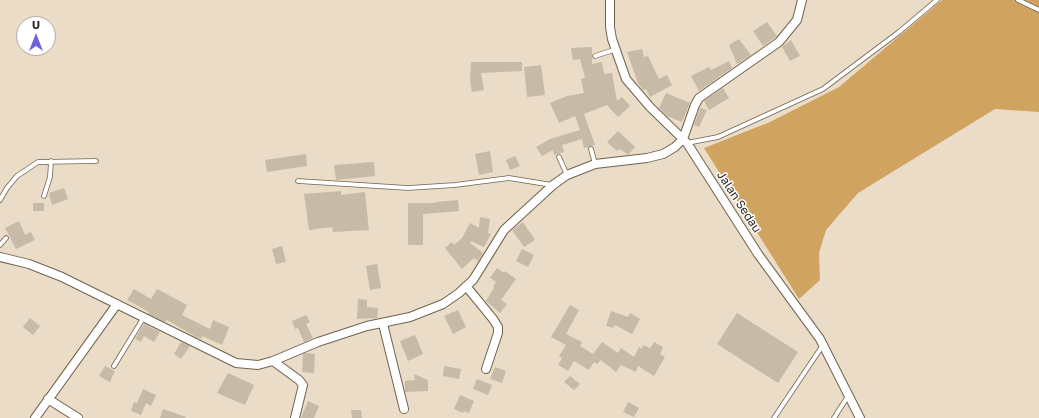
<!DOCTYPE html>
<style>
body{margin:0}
#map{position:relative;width:1039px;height:418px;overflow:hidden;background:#eadcc7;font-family:"Golos Text",sans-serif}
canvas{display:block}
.north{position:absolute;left:16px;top:16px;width:40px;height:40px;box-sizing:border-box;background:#fff;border:1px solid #adaba8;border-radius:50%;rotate:0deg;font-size:11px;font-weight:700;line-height:16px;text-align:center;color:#322d25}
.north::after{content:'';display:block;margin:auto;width:14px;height:18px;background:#7163dd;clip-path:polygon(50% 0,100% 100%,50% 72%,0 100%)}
</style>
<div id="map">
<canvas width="1039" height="418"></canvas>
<div class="north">U</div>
</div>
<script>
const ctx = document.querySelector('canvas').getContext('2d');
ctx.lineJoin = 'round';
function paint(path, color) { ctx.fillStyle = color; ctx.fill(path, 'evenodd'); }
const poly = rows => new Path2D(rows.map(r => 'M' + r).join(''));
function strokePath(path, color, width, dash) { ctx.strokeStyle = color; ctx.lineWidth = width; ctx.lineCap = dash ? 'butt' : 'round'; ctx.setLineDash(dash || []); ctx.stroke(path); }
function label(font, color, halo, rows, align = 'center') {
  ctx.font = font + ' "Golos Text",sans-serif'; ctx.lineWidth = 3; ctx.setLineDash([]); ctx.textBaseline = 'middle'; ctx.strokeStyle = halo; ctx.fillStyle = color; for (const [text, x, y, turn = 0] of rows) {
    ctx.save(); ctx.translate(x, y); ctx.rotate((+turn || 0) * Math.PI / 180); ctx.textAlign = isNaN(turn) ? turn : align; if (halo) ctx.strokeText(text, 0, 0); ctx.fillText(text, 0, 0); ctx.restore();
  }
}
const green = poly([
 [942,0,1039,0,1039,112,995,109,858,193,826,230,819,253,820,280,799,299,704,148,770,122,839,87]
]);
const building = poly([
 [767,22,777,36,763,46,753,31],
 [739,39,751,55,737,64,729,45],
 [791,40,800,56,790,61,782,47],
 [592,47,592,64,602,62,604,74,612,73,617,101,622,97,630,106,618,117,607,105,584,114,595,145,584,148,582,139,562,145,564,152,554,155,553,150,542,156,536,147,550,139,580,130,575,116,559,123,550,103,567,96,584,93,581,79,585,78,580,59,573,60,571,48],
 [642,49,644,57,648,56,659,79,667,75,672,85,650,97,646,89,643,90,638,83,627,52],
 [729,61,732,68,699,91,691,76,709,67,711,70],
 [471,62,522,62,522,71,481,73,484,90,472,92,470,82],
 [541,65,545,95,527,97,524,67],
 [723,88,729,98,709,110,704,101],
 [666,93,690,103,682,122,667,116,659,108],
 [700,108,707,110,699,127,694,125],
 [618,131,635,147,628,155,620,149,617,151,607,142],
 [490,151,493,172,479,175,475,154],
 [306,154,307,166,267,172,265,160],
 [515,156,520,166,510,170,506,160],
 [374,162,375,176,336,180,334,165],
 [64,188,68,199,52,205,49,193],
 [341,191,341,195,365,192,369,230,333,232,332,227,309,230,304,194],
 [458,200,459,211,423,214,423,245,408,245,408,203,436,203,435,202],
 [33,203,44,203,44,211,33,211],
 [480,217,490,219,488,233,491,234,484,247,471,241,470,243,483,253,478,261,474,258,462,269,445,248,452,242,454,245,462,238,470,223,479,228],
 [19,221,25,235,31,232,35,240,16,249,5,228],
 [523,222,535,240,524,247,512,230],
 [282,246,286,262,276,264,272,249],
 [522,249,534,255,528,267,516,261],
 [377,264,381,288,370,290,366,266],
 [497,268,504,273,505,271,516,279,501,300,507,304,500,313,486,301,494,288,493,287,496,282,490,278],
 [134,289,151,299,157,289,187,305,182,315,210,329,213,320,229,327,222,345,202,336,201,339,196,337,167,320,165,322,148,314,149,312,127,300],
 [358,299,367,300,367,307,378,308,377,318,357,319],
 [570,305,579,310,566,334,582,342,580,346,593,354,602,342,618,353,621,348,634,357,639,347,642,349,643,345,650,348,654,342,663,347,660,354,665,357,654,376,638,366,636,372,621,365,616,372,601,360,597,364,594,362,589,370,574,361,568,371,558,365,562,358,559,356,566,345,551,337],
 [458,310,466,327,453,334,444,316],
 [611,311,628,317,630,313,640,319,632,334,615,325,613,328,606,326],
 [737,313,798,352,778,383,717,344],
 [306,315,310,322,306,324,313,338,304,342,298,328,295,329,292,321],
 [30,318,40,326,33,335,23,327],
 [144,324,160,332,154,342,144,336,141,342,135,339],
 [415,335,423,354,408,361,400,341],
 [181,342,190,346,181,359,174,354],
 [305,353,315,354,314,373,302,372,303,354],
 [105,366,115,371,110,382,99,376],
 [444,366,461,369,459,379,443,376],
 [495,367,506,371,502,383,490,379],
 [228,373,254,385,245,405,217,393],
 [414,374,428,380,428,391,405,392,405,381,415,380],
 [570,376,580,384,574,390,564,382],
 [477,379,492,385,488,395,473,389],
 [143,389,156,395,151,406,146,403,141,415,131,411,134,402,137,403],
 [460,395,474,401,469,413,464,411,463,413,454,409],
 [308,401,319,406,314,418,301,418],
 [628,402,639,408,634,417,623,412],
 [163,409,186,417,186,418,160,418],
 [351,410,361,410,362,418,352,418]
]);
const service = poly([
 [1018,0,1039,10],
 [595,56,614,50],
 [687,143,718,137,823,89,899,32,937,0],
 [591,149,595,164],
 [559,157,567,175],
 [298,181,408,188,455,185,509,178,552,185],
 [44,196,50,177,51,161],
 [0,200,7,188,17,176,38,162,96,161],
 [0,245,6,238],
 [114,366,144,317],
 [774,418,823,345],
 [834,418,848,396]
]);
const minor = poly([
 [610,0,610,27,612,39,626,79,650,107,687,143,758,254,820,339,860,418],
 [0,257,29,264,62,277,236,363,258,365,273,361,318,342,367,326,410,317,443,304,459,293,473,280,504,230,553,185,567,175,595,164,647,158,663,154,675,147,683,139,695,105,699,98,779,42,797,20,802,0],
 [466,286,493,319,498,327,498,333,486,369],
 [383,324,404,409],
 [273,361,299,380,303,385,295,418],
 [48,399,78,418],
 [35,418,117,304]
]);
const streetNames = [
 ["Jalan Sedau",739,202,57]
];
paint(green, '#d0a460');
paint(building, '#c7baa6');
strokePath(service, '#6f6350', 5.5);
strokePath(minor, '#6f6350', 10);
strokePath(service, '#fff', 4);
strokePath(minor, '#fff', 8);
label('12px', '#322d25', '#fff', streetNames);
</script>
